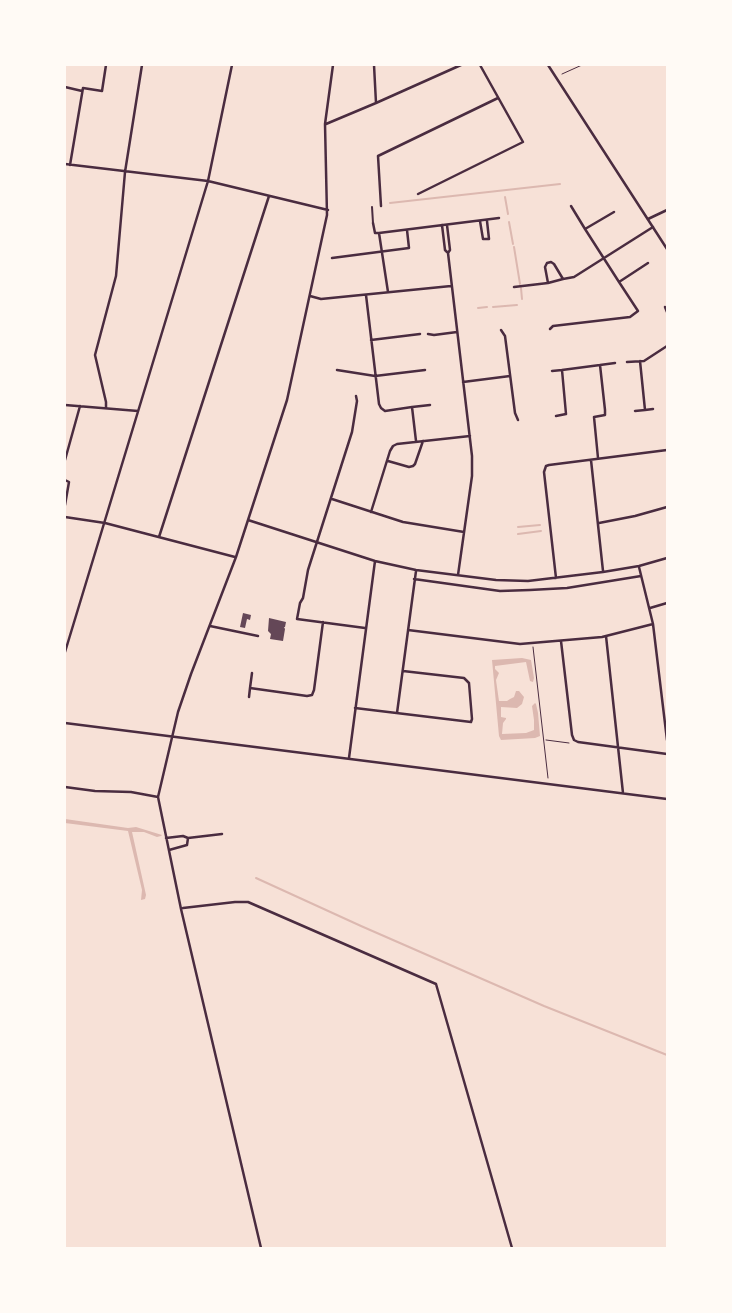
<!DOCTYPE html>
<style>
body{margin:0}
#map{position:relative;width:732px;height:1313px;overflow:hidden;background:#f7e1d7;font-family:Raleway,sans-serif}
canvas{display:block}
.frame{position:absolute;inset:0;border:66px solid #fffaf5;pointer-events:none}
</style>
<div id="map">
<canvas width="732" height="1313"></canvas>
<div class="frame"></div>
</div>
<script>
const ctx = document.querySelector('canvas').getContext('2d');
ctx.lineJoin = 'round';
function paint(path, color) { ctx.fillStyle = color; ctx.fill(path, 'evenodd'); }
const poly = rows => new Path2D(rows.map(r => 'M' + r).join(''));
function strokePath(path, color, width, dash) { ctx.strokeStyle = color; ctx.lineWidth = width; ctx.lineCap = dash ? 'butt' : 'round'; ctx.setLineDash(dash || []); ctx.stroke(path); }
const water = poly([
 [522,658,531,660,534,678,533,682,530,681,526,662,495,666,495,669,499,673,496,680,499,701,507,701,510,699,514,697,516,691,519,691,524,697,522,704,517,708,501,707,501,717,506,718,506,719,503,723,502,734,526,733,534,730,534,720,532,706,535,703,536,704,538,713,540,736,535,738,501,740,499,736,492,660],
 [65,819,128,828,136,827,162,835,161,836,157,837,144,832,132,832,146,895,145,899,141,900,142,890,128,831,65,823]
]);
const stream = poly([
 [505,197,508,214],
 [390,203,560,184],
 [509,222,513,244],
 [514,247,520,284],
 [521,288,522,299],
 [493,307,517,305],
 [478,308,487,307],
 [518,527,540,525],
 [518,534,541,531],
 [256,878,361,926,544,1006,667,1055]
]);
const building = poly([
 [243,613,251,615,250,620,247,619,245,628,240,627],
 [269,618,286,622,285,627,284,627,285,629,283,641,270,639,271,634,268,631]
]);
const path = poly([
 [562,74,582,65],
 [533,647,548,778],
 [546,740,569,743]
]);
const pedestrian = poly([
 [372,207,373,223]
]);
const minor = poly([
 [374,65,376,103],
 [65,87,82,91],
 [326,124,376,103,461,65],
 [65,164,208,181,328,210],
 [70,165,83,88,102,91,106,65],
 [418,194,523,142,480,65],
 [381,206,378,156,498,98],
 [571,206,585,229],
 [614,212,585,229,619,282,648,263],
 [648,219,667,210],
 [480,221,483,239,489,239,487,221],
 [373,223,375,233,378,233],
 [442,225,445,250,447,252],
 [447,225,450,250,448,253,472,456,472,476,458,575],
 [332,258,409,248,407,230],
 [563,279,574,277,653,227],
 [514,287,548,283,563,279,554,264,551,262,547,263,545,267,548,283],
 [388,292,379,233,499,218],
 [366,295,379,404,381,408,385,411,412,407,416,441],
 [310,296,321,299,451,286],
 [665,307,667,312],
 [550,329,553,326,630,317,638,311,619,282],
 [501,330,505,336,515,413,518,420],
 [428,334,434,335,457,332],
 [371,340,420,334],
 [640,361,645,410,653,409],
 [627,362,644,361,667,346],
 [337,370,375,376,425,370],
 [562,370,600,365],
 [552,371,562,370,566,414,556,416],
 [463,382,510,376],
 [356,396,357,401,352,432,308,570,303,598,300,603,297,619,365,628],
 [65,405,138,411],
 [412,407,430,405],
 [106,408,106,402,95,355,116,276,125,172,142,65],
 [635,411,645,410],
 [598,458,594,417,605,415,605,410,600,365,615,363],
 [65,460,80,406],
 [591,460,603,571],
 [388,461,409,467,413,466,415,464,423,441],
 [65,480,69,482,65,505],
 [332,499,403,522,464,532],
 [371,512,390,451,393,446,397,444,470,436],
 [65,517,105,523,235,557],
 [248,520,375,561,416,570,496,580,528,581,603,572,639,566,667,558],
 [599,523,635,516,667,507],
 [159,537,269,196],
 [639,567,653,624,667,740],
 [556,578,544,472,546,466,549,465,667,450],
 [414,579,500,591,530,590,567,588,641,576],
 [650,608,667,603],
 [210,626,258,636],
 [408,630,520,644,602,637,653,624],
 [606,636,623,793],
 [561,641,572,735,574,740,578,742,667,754],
 [65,652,208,181,232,65],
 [252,673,250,688,307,696,312,695,314,690,323,622],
 [249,697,250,688],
 [355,708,471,722,472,719,469,683,464,678,403,671],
 [397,713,416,571],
 [65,723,667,799],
 [349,758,375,561],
 [65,787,95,791,131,792,158,797],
 [166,838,183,836,188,838,187,845,169,850],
 [188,838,222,834],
 [183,908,235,902,248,902,436,984,512,1248],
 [261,1248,181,909,158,797,178,712,191,674,236,557,287,400,327,215,325,124,333,65]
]);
const tertiary = poly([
 [548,65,667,249]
]);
paint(water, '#dcb8b0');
strokePath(stream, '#dcb8b0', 2);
paint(building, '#644757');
strokePath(path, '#4a2c40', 1);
strokePath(pedestrian, '#4a2c40', 2);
strokePath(minor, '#4a2c40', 2.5);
strokePath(tertiary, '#4a2c40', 2.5);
</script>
